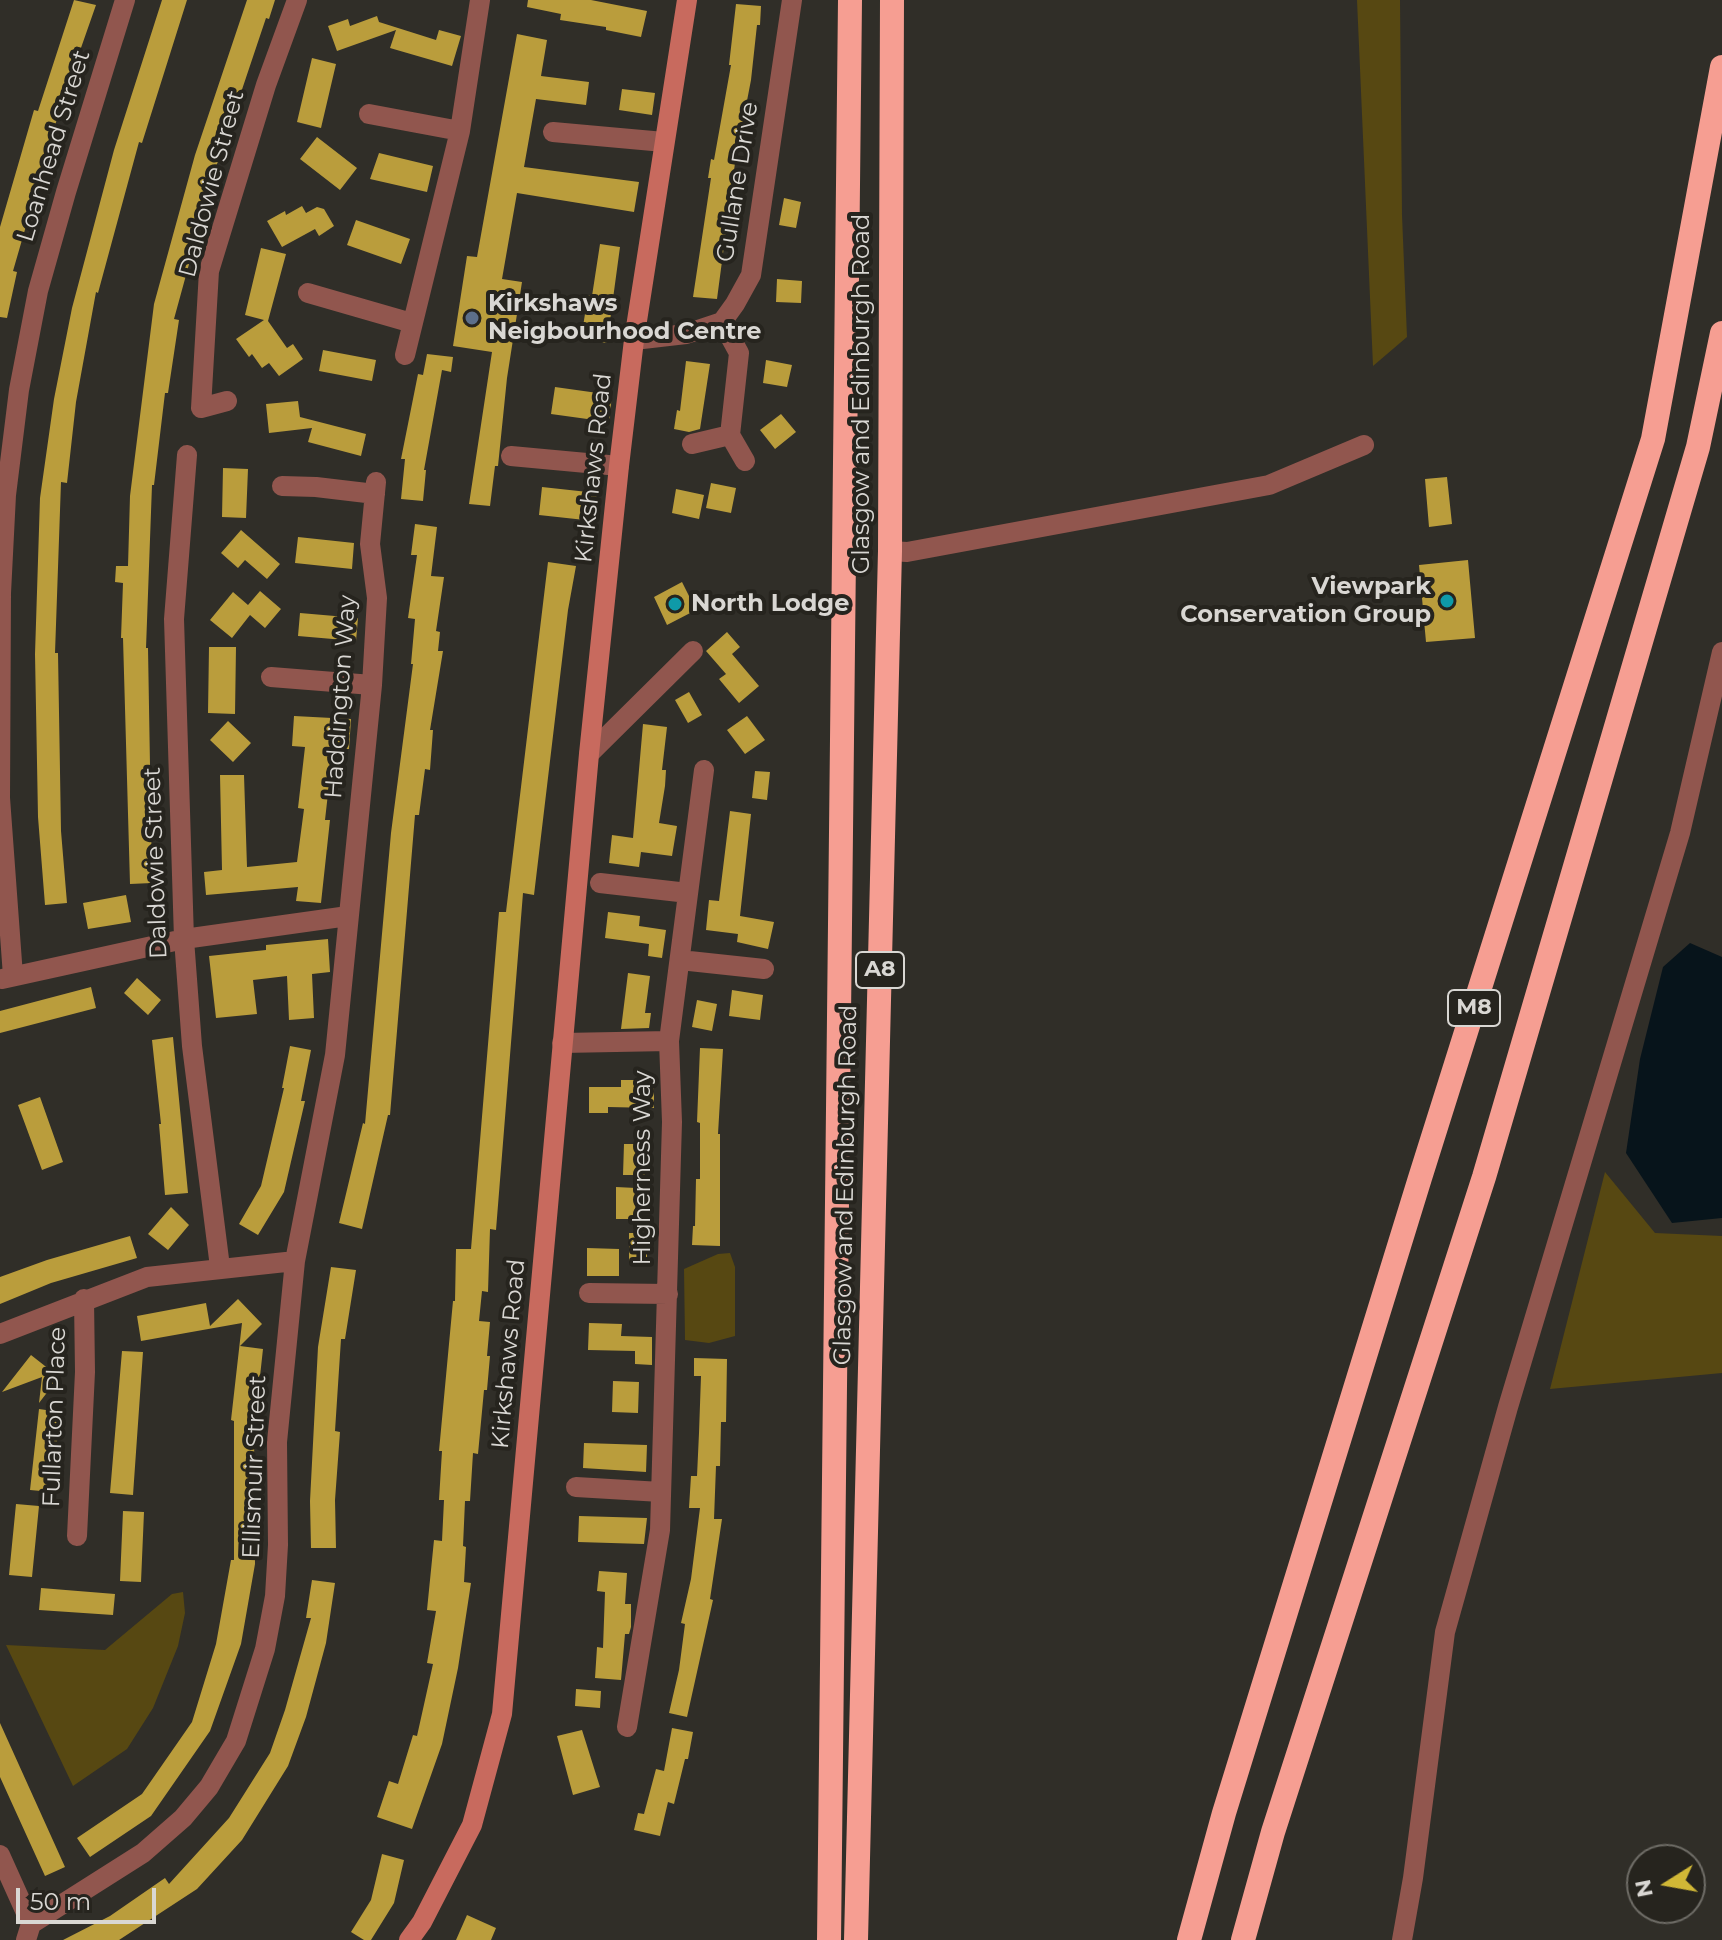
<!DOCTYPE html>
<style>
body{margin:0}
#map{position:relative;width:1722px;height:1940px;overflow:hidden;background:#302e28;font-family:Montserrat,sans-serif}
canvas{display:block}
.north{position:absolute;left:1626px;top:1844px;width:80px;height:80px;box-sizing:border-box;background:#26241e;border:2px solid #6e6c66;border-radius:50%;rotate:259deg;font-size:22px;font-weight:700;line-height:32px;text-align:center;color:#d9d7d3}
.north::after{content:'';display:block;margin:auto;width:28px;height:36px;background:#d0b736;clip-path:polygon(50% 0,100% 100%,50% 72%,0 100%)}
.scale{position:absolute;left:16px;top:1888px;width:140px;height:36px;box-sizing:border-box;border:4px solid #d9d7d3;border-top:0;padding-left:10px;font-size:24px;line-height:28px;white-space:nowrap;color:#d9d7d3;-webkit-text-stroke:6px #26241e;paint-order:stroke}
</style>
<div id="map">
<canvas width="1722" height="1940"></canvas>
<div class="north">N</div>
<div class="scale">50 m</div>
</div>
<script>
const ctx = document.querySelector('canvas').getContext('2d');
ctx.lineJoin = 'round';
function paint(path, color) { ctx.fillStyle = color; ctx.fill(path, 'evenodd'); }
const poly = rows => new Path2D(rows.map(r => 'M' + r).join(''));
function strokePath(path, color, width, dash) { ctx.strokeStyle = color; ctx.lineWidth = width; ctx.lineCap = dash ? 'butt' : 'round'; ctx.setLineDash(dash || []); ctx.stroke(path); }
function label(font, color, halo, rows, align = 'center') {
  ctx.font = font + ' Montserrat,sans-serif'; ctx.lineWidth = 8; ctx.setLineDash([]); ctx.textBaseline = 'middle'; ctx.strokeStyle = halo; ctx.fillStyle = color; for (const [text, x, y, turn = 0] of rows) {
    ctx.save(); ctx.translate(x, y); ctx.rotate((+turn || 0) * Math.PI / 180); ctx.textAlign = isNaN(turn) ? turn : align; if (halo) ctx.strokeText(text, 0, 0); ctx.fillText(text, 0, 0); ctx.restore();
  }
}
const green = poly([
 [1357,0,1400,0,1402,215,1407,337,1373,366],
 [1605,1172,1655,1233,1722,1236,1722,1373,1550,1389],
 [730,1253,735,1267,735,1336,709,1343,685,1340,684,1269,718,1254],
 [183,1592,185,1613,178,1646,153,1708,127,1749,73,1786,6,1645,105,1650,172,1594]
]);
const water = poly([
 [1690,943,1722,957,1722,1218,1672,1223,1626,1153,1640,1059,1663,967]
]);
const building = poly([
 [74,0,96,5,61,105,13,271,17,272,7,318,0,317,0,227,34,110,38,111],
 [162,0,187,0,142,143,139,142,98,293,96,292,76,402,67,483,61,482,55,653,58,653,61,831,67,903,45,905,38,817,35,654,40,498,54,399,72,308,114,150],
 [247,0,275,0,269,19,266,18,214,173,174,319,179,320,168,393,165,393,154,485,152,485,146,648,148,648,152,883,130,884,123,638,121,638,123,583,115,582,116,566,128,566,130,496,154,304,195,155],
 [528,0,591,0,647,11,641,37,606,30,606,27,560,20,561,14,527,7],
 [736,4,761,6,760,25,757,25,751,80,735,163,717,299,693,297,711,178,708,178,711,159,714,160,731,65,729,65],
 [377,16,379,22,436,40,439,30,461,36,452,66,390,48,396,30,337,51,328,26,348,19,350,26],
 [517,34,547,40,541,76,589,82,586,105,536,99,524,167,639,182,634,212,517,193,502,279,522,282,507,378,498,466,495,466,490,506,469,504,492,352,453,346,467,256,477,257],
 [312,58,336,64,321,128,297,122],
 [622,89,655,93,652,115,619,110],
 [317,137,357,168,340,190,300,159],
 [379,153,433,166,427,192,370,179],
 [784,198,801,202,796,228,779,225],
 [302,206,306,213,317,207,324,209,334,226,319,236,315,229,282,247,267,221,285,211,286,215],
 [356,220,410,239,401,264,347,245],
 [600,244,620,247,607,343,581,339,588,295,592,296],
 [261,248,286,254,268,321,287,348,293,344,303,359,279,376,269,363,262,368,252,354,249,357,236,339,264,320,245,315],
 [777,279,802,281,801,303,776,302],
 [323,350,376,360,372,381,319,371],
 [427,354,453,357,451,372,442,370,424,470,426,470,423,501,401,499,405,459,401,459,418,374,423,375],
 [766,360,792,365,787,387,763,383],
 [686,361,710,364,700,429,689,432,674,429,677,410,680,411],
 [555,387,612,395,609,422,551,414],
 [298,401,300,417,366,434,361,456,308,442,312,428,269,433,266,404],
 [781,414,796,432,775,449,760,430],
 [223,468,248,469,246,518,222,517],
 [1447,477,1452,524,1429,527,1425,479],
 [711,483,736,488,731,513,706,508],
 [542,487,597,493,594,521,539,515],
 [676,489,704,495,699,519,672,513],
 [415,524,437,527,431,576,444,577,436,631,440,632,438,651,443,651,430,730,433,730,430,770,425,769,419,815,415,815,390,1115,388,1115,362,1229,339,1223,363,1123,365,1124,391,833,413,664,411,664,415,619,408,618,417,555,411,555],
 [241,530,280,564,267,579,245,560,238,568,221,553],
 [298,537,354,543,352,569,295,563],
 [1468,560,1475,638,1426,642,1419,565],
 [548,562,576,566,568,610,534,895,523,893,496,1230,490,1229,488,1292,482,1291,479,1321,490,1322,487,1356,490,1356,487,1390,484,1390,478,1454,473,1453,470,1501,465,1501,463,1546,466,1547,464,1582,471,1583,458,1668,442,1744,412,1829,377,1817,389,1781,398,1784,413,1735,417,1736,433,1664,427,1663,436,1611,427,1610,434,1540,442,1541,444,1500,439,1500,442,1451,439,1451,453,1301,455,1301,456,1249,471,1249,499,912,506,912],
 [682,582,696,610,667,625,654,597],
 [260,591,281,609,265,628,250,615,232,638,210,620,233,592,248,605],
 [300,613,358,618,356,641,298,636],
 [727,632,740,647,732,654,759,686,739,703,719,679,726,674,706,651],
 [209,647,236,647,235,714,208,713],
 [689,692,702,715,688,723,675,700],
 [294,716,351,719,349,749,333,749,325,820,330,820,321,903,296,901,298,887,206,895,204,872,222,870,220,775,244,775,247,867,297,862,304,809,298,808,305,747,292,746],
 [747,716,765,740,745,754,727,730],
 [228,721,251,743,233,762,210,740],
 [643,724,667,727,662,770,666,770,665,786,659,823,677,826,672,856,641,852,639,867,609,863,612,835,633,838],
 [755,771,770,772,767,800,752,798],
 [730,811,751,814,740,916,774,922,768,949,737,942,738,934,706,930,709,900,719,901],
 [126,895,131,922,88,929,83,903],
 [608,912,640,916,639,926,666,930,662,958,648,956,649,944,605,938],
 [328,939,330,972,312,974,314,1018,289,1020,287,976,253,980,257,1014,216,1018,209,956,266,950,266,945],
 [628,973,650,976,645,1013,651,1013,649,1028,621,1029],
 [137,978,161,1000,148,1015,124,993],
 [91,987,96,1008,0,1033,0,1011],
 [732,990,763,995,760,1020,729,1016],
 [697,1000,717,1004,712,1031,692,1027],
 [173,1037,188,1193,165,1195,159,1124,161,1124,152,1040],
 [290,1046,311,1050,301,1101,305,1101,284,1192,258,1235,239,1224,261,1186,284,1088,282,1088],
 [700,1048,723,1049,718,1134,720,1134,720,1246,692,1245,693,1226,695,1226,696,1179,700,1179,700,1123,697,1122],
 [621,1080,654,1080,654,1108,608,1107,608,1113,589,1113,589,1087,621,1087],
 [40,1097,63,1162,42,1170,18,1105],
 [624,1144,646,1144,645,1175,623,1175],
 [616,1187,636,1188,635,1219,616,1219],
 [171,1207,189,1225,168,1250,148,1234],
 [629,1233,647,1233,647,1261,629,1261],
 [130,1236,137,1258,51,1283,0,1304,0,1277,47,1260],
 [587,1248,619,1249,619,1276,587,1276],
 [331,1267,356,1270,345,1339,341,1339,335,1431,340,1432,335,1500,336,1548,311,1548,310,1501,318,1347],
 [238,1299,262,1324,240,1346,263,1349,254,1431,255,1564,241,1644,210,1731,151,1816,90,1857,77,1838,142,1794,192,1722,216,1644,231,1560,234,1560,234,1421,231,1420,242,1323,141,1341,137,1316,206,1303,210,1326],
 [589,1323,622,1324,621,1336,652,1337,652,1365,635,1364,635,1351,588,1350],
 [122,1351,143,1352,133,1495,110,1493],
 [31,1355,59,1377,39,1403,42,1377,2,1392],
 [694,1358,727,1359,726,1422,721,1422,720,1466,716,1466,714,1519,722,1519,710,1599,713,1600,687,1717,669,1713,679,1670,685,1624,681,1623,691,1579,700,1508,689,1508,691,1476,697,1476,699,1433,701,1376,694,1376],
 [613,1381,639,1382,638,1413,612,1412],
 [39,1409,60,1412,52,1492,30,1490],
 [584,1443,647,1445,646,1472,583,1468],
 [16,1504,39,1506,32,1577,9,1575],
 [123,1511,144,1512,141,1582,120,1581],
 [579,1516,647,1518,644,1544,578,1542],
 [599,1571,627,1573,625,1604,631,1604,631,1627,629,1634,625,1634,621,1680,595,1678,597,1647,603,1648,605,1592,597,1591],
 [312,1580,335,1583,326,1643,306,1717,288,1766,242,1840,197,1889,119,1940,63,1940,110,1916,165,1878,169,1884,229,1818,270,1753,285,1710,311,1618,306,1618],
 [41,1588,115,1594,113,1615,39,1610],
 [576,1689,601,1691,600,1708,575,1706],
 [0,1723,65,1867,45,1876,0,1777],
 [672,1728,693,1732,688,1759,685,1759,674,1804,668,1802,660,1836,634,1830,638,1813,644,1814,656,1769,664,1771],
 [582,1730,600,1787,573,1795,557,1736],
 [382,1854,404,1860,394,1903,371,1940,364,1940,351,1932,371,1900],
 [467,1915,496,1928,491,1940,456,1940]
]);
const street = poly([
 [369,114,460,131],
 [553,132,664,142],
 [308,293,412,323],
 [634,340,686,334,722,322,735,304,751,275,792,0],
 [405,355,460,131,480,0],
 [227,401,201,408,209,271,266,85,297,0],
 [730,435,745,461],
 [692,444,730,435,739,353,722,322],
 [187,455,174,619,184,939,192,1046,220,1267],
 [511,456,619,466],
 [282,486,316,487,375,494],
 [890,551,907,552,1269,485,1364,445],
 [271,677,372,685],
 [589,754,693,651],
 [600,883,688,893],
 [680,960,764,969],
 [13,976,0,798,1,593,6,495,19,390,38,291,66,192,125,0],
 [2,979,184,939,348,916],
 [562,1043,669,1041,704,770],
 [589,1293,668,1294],
 [0,1334,147,1277,295,1261],
 [576,1487,661,1492],
 [77,1536,85,1372,84,1299],
 [627,1727,660,1530,672,1122,669,1041],
 [0,1855,31,1924,26,1940],
 [31,1924,143,1853,183,1818,209,1787,236,1741,265,1649,275,1596,278,1545,277,1442,295,1261,335,1055,372,685,377,598,370,544,376,482],
 [1402,1940,1413,1878,1445,1632,1508,1407,1680,833,1722,652]
]);
const secondary = poly([
 [409,1940,422,1922,472,1825,502,1714,589,754,619,466,634,340,687,0]
]);
const highway = poly([
 [829,1940,850,0],
 [856,1940,890,551,892,0],
 [1189,1940,1224,1813,1420,1178,1653,439,1722,67],
 [1243,1940,1273,1832,1484,1177,1698,447,1722,333]
]);
const markers = [
 [472,318,8,"#5c6f8a"],
 [1447,601,8,"#0f9aa8"],
 [675,604,8,"#0f9aa8"]
];
const shields = [
 [880,970,48],
 [1474,1008,52]
];
const shieldNames = [
 ["A8",880,970],
 ["M8",1474,1008]
];
const streetNames = [
 ["Loanhead Street",54,146,-73],
 ["Gullane Drive",738,182,-81],
 ["Daldowie Street",212,184,-75],
 ["Glasgow and Edinburgh Road",862,394,-90],
 ["Kirkshaws Road",594,468,-84],
 ["Haddington Way",341,697,-86],
 ["Daldowie Street",156,863,-92],
 ["Higherness Way",643,1168,-90],
 ["Glasgow and Edinburgh Road",846,1185,-89],
 ["Kirkshaws Road",509,1354,-85],
 ["Fullarton Place",55,1417,-88],
 ["Ellismuir Street",255,1467,-88]
];
const poiNames = [
 ["Kirkshaws",488,304],
 ["Neigbourhood Centre",488,332],
 ["Viewpark",1431,587,"right"],
 ["Conservation Group",1431,615,"right"],
 ["North Lodge",691,604]
];
paint(green, '#574812');
paint(water, '#07141b');
paint(building, '#ba9d3c');
strokePath(street, '#91564e', 20);
strokePath(secondary, '#c86a5e', 20);
strokePath(highway, '#f69e92', 24);
for (const [x, y, r, color] of markers) { const dot = new Path2D(); dot.arc(x, y, r, 0, 2 * Math.PI); ctx.fillStyle = color; ctx.fill(dot); strokePath(dot, '#26241e', 3); }
for (const [x, y, w] of shields) { const box = new Path2D(); box.roundRect(x - w / 2, y - 18, w, 36, 6); ctx.fillStyle = '#26241e'; ctx.fill(box); strokePath(box, '#d9d7d3', 2); }
label('bold 22px', '#d9d7d3', null, shieldNames);
label('24px', '#d9d7d3', '#26241e', streetNames);
label('bold 24px', '#d9d7d3', '#26241e', poiNames, 'left');
</script>
